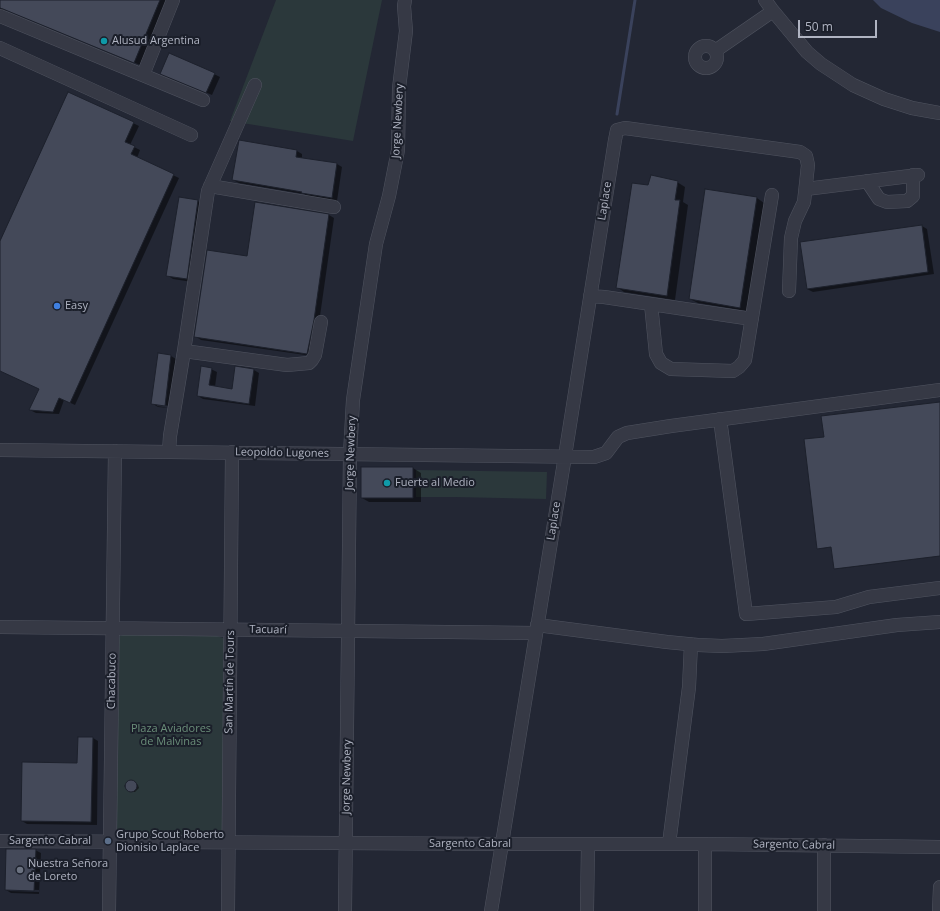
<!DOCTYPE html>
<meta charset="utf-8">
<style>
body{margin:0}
#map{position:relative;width:940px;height:911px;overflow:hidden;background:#232734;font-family:"Open Sans",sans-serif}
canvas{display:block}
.scale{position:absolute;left:798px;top:20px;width:79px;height:18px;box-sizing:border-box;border:2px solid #b0b4c2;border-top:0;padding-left:5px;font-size:12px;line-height:14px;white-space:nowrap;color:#b0b4c2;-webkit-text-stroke:3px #1b1f2a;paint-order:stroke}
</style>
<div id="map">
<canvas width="940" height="911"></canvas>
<div class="scale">50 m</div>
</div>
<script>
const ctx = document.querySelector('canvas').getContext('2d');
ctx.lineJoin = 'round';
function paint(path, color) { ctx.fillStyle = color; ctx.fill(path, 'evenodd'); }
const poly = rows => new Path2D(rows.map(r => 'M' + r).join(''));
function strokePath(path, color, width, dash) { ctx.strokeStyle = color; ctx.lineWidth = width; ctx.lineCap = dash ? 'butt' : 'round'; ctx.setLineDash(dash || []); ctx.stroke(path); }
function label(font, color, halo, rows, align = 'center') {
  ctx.font = font + ' "Open Sans",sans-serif'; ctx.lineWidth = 4; ctx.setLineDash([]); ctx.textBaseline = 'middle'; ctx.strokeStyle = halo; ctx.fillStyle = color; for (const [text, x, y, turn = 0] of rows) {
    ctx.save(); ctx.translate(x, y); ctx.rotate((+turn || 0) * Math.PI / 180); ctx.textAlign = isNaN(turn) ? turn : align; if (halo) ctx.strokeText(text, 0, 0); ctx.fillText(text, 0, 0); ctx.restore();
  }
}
const green = poly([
 [276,0,382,0,353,141,230,121],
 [416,470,547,472,546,499,455,497,416,497],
 [126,634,217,636,223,638,226,642,223,829,221,833,218,835,123,834,118,832,116,828,118,643,120,636]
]);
const water = poly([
 [873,0,940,0,940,32,912,23,881,8]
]);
const shadow = poly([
 [0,0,167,0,140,65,10,11,5,11,0,13],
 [214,74,220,77,212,95,167,76],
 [133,123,139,126,130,145,140,150,137,158,179,178,75,405,64,400,59,414,36,413,30,410,40,389,0,370,0,244],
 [240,141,297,151,302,154,302,159,337,164,342,167,337,201,308,196,304,194,239,183,233,180],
 [677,182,685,187,683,202,688,205,675,300,624,292,617,287,649,186],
 [706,190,757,198,764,203,747,311,698,303,690,299],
 [180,198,198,201,204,205,192,282,173,279,167,275],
 [255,203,329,215,334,218,319,323,312,356,201,340,195,336,247,257],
 [922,226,927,229,934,274,813,292,807,289],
 [171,356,176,359,170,408,158,407,153,404],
 [157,404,170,406,170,408,157,406],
 [236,367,254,370,259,373,255,406,203,399,198,396,211,369,217,372,215,387,233,390],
 [940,403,940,556,836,569,835,568,832,547,819,549,818,548,825,438],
 [362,468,413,468,421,473,421,502,369,502,362,498],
 [93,738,98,741,97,825,27,824,22,821,78,764],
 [129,781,134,781,138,785,139,788,135,792,132,792,127,788,126,785],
 [35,850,41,853,39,894,11,893,6,890],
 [10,889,39,890,39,892,10,891]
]);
const stream = poly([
 [617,114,635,0]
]);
const building = poly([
 [0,0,160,0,134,63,3,9,0,8,0,0],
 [169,53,215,73,206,93,160,74,169,53],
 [68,92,134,122,125,142,135,146,131,154,174,174,70,403,59,398,53,412,29,410,39,389,0,371,0,241,68,92],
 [239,140,297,150,296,157,337,163,332,198,301,193,302,192,232,180,239,140],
 [651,175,678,181,675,200,680,200,667,296,616,288,632,183,648,185,651,175],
 [705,189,757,197,740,308,689,299,705,189],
 [179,197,198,200,187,279,166,276,179,197],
 [255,202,329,214,314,320,307,354,194,337,207,250,247,256,255,202],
 [922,225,928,272,807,289,800,242,922,225],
 [158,353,171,355,165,406,151,404,158,353],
 [201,366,212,368,209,385,232,389,235,366,254,369,249,404,197,396,201,366],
 [940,402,940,556,834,569,831,547,817,549,804,439,824,437,821,416,940,402],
 [361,467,413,467,413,498,361,498,361,467],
 [78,737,93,737,91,822,21,821,22,762,77,763,78,737],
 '125 786a6 6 0 1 1 12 0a6 6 0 1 1-12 0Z',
 [6,849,36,849,34,891,5,890,6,849]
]);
const minor = poly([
 [765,0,773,11,807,52,821,64,853,85,884,99,912,108,940,113],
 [0,16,203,100],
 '695 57a11 11 0 1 1 22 0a11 11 0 1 1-22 0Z',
 [0,48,191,135],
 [715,51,773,11],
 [143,75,173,0],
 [867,181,879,199,887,202,907,201,913,196,913,175],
 [210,186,334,207],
 [806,189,918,175],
 [590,296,604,297,752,319],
 [651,304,656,354,661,363,671,369,733,371,739,367,745,360,772,195],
 [184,351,287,365,309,363,312,360,315,355,321,322],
 [720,419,746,614,836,607,869,597,940,588],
 [0,450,594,457,606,453,618,437,627,433,671,426,940,390],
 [169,452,170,436,184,351,208,191,255,85],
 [537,625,667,642,698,645,722,646,763,644,897,625,940,622],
 [0,627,536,633],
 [0,841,502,844,705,844,940,847],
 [669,844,689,687,691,644],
 [109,911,115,451],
 [228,911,232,452],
 [345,911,350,454,353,400,376,244,389,196,398,150,399,88,406,31,404,6,405,0],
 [491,911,565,456,615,140,617,130,625,128,800,152,806,156,808,165,804,202,795,221,791,238,789,291],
 [587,911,588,844],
 [705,911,705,844],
 [824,911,824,845],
 [939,911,940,887]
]);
const markers = [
 [104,41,4,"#0f9aa8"],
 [57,306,4,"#3f7fe0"],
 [387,483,4,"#0f9aa8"],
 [108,841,4,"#5c6f8a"],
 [20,870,4,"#6b7280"]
];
const poiNames = [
 ["Alusud Argentina",112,41],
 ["Easy",65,306],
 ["Fuerte al Medio",395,483],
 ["Grupo Scout Roberto",116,835],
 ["Dionisio Laplace",116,848],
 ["Nuestra Señora",28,864],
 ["de Loreto",28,877]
];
const streetNames = [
 ["Jorge Newbery",398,121,-87],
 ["Laplace",605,201,-81],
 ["Leopoldo Lugones",282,453,1],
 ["Jorge Newbery",351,453,-88],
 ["Laplace",554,521,-81],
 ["Tacuarí",268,630,1],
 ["Chacabuco",112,681,-89],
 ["San Martín de Tours",230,682,-89],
 ["Jorge Newbery",347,777,-89],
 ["Sargento Cabral",50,841],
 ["Sargento Cabral",470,844],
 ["Sargento Cabral",794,845,1]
];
const parkNames = [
 ["Plaza Aviadores",171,729],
 ["de Malvinas",171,742]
];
paint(green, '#2b383b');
paint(water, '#3a425c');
paint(shadow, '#0007');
strokePath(stream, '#3a425c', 3);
paint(building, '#444959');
strokePath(building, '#1d212c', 1);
strokePath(minor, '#505460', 14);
strokePath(minor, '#363945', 13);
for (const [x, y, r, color] of markers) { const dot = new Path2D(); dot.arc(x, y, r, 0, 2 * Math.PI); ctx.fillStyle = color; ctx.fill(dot); strokePath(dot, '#1b1f2a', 1.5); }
label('11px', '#b0b4c2', '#1b1f2a', poiNames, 'left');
label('11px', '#b0b4c2', '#1b1f2a', streetNames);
label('11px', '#6b8f7a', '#1b1f2a', parkNames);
</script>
